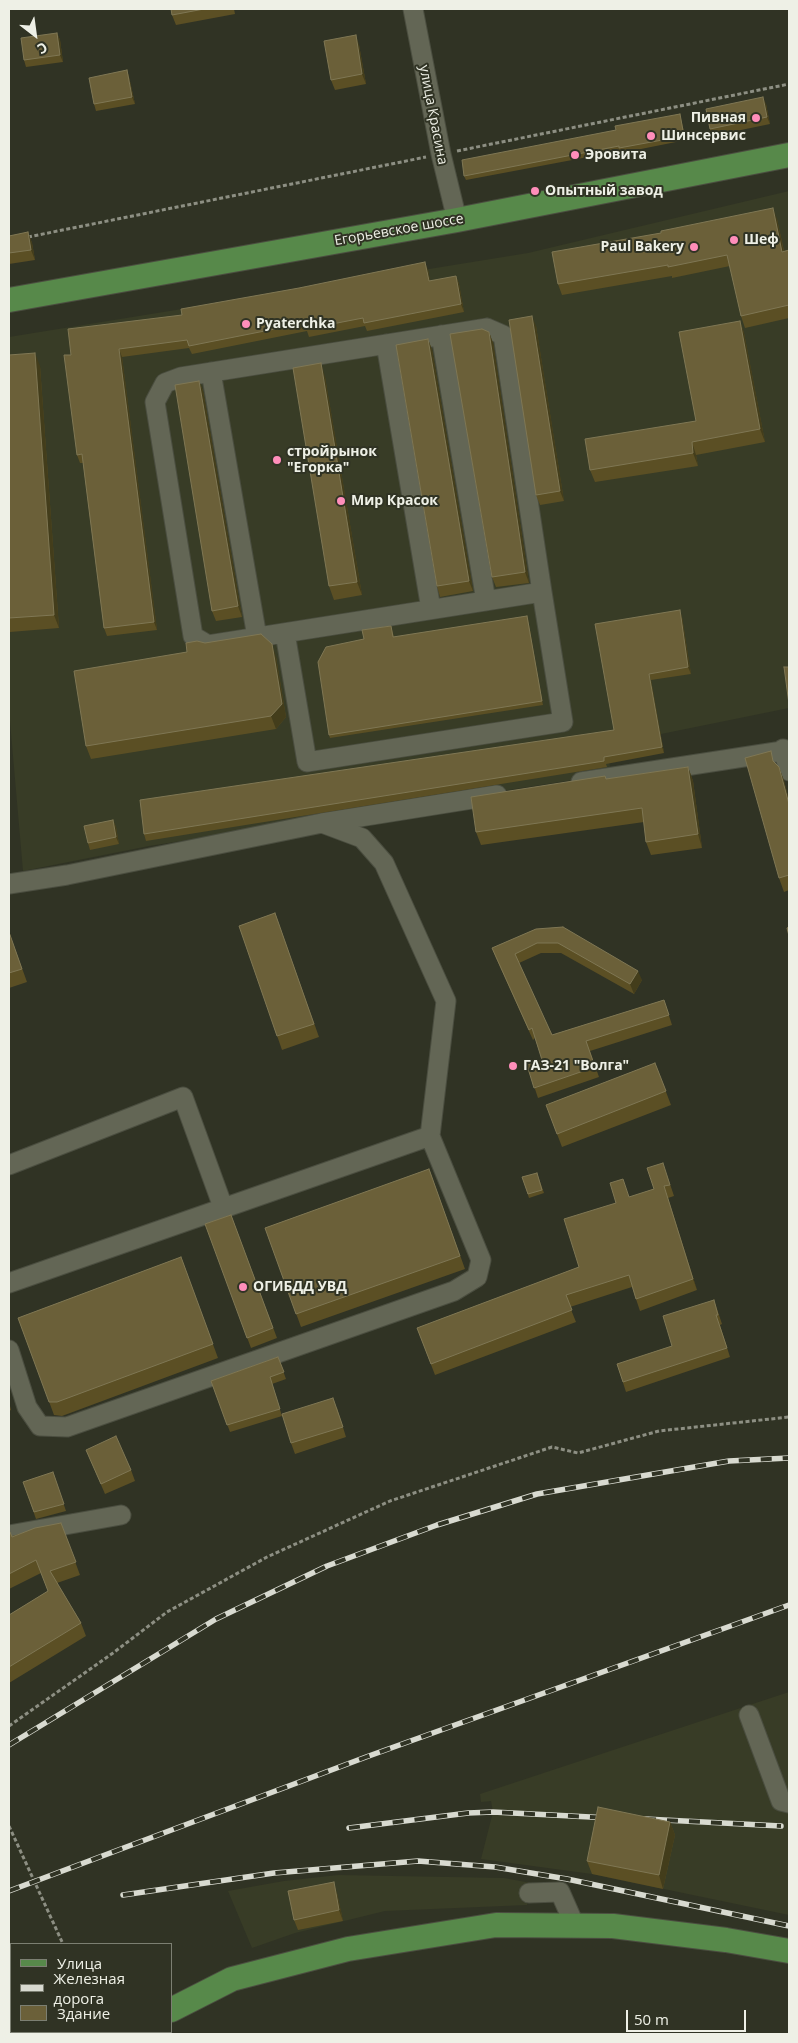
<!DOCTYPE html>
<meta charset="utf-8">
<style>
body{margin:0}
#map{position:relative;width:798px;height:2043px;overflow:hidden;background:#303324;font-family:"Open Sans",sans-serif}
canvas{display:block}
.frame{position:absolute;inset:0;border:10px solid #eef0e6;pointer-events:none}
.legend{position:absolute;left:10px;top:1943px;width:162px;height:90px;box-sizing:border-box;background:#303324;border:1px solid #7c7f72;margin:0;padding:6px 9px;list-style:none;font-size:15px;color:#eef0e6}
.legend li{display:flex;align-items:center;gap:10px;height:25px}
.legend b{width:25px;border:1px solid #7c7f72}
.north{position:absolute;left:10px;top:10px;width:50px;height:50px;-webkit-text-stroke:4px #303324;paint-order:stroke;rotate:150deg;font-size:14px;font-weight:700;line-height:20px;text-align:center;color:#eef0e6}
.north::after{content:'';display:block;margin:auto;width:18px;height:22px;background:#eef0e6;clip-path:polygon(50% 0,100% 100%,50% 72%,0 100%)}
.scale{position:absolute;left:626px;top:2010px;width:120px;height:22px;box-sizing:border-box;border:2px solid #eef0e6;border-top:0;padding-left:6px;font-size:15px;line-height:18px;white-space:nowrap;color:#eef0e6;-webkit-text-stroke:4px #303324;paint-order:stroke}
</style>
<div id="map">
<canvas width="798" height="2043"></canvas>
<div class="frame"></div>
<ul class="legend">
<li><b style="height:6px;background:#57894a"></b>Улица</li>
<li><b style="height:6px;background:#d8dad0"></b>Железная дорога</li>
<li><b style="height:14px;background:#6b6039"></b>Здание</li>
</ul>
<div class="north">С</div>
<div class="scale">50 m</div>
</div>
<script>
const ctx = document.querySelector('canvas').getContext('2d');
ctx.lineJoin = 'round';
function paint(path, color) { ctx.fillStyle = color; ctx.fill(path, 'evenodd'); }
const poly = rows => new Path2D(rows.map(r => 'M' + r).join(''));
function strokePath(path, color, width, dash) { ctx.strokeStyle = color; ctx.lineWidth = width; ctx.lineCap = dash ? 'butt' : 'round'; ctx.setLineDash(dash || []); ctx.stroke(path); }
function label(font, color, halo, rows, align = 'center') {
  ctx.font = font + ' "Open Sans",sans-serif'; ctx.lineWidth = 4; ctx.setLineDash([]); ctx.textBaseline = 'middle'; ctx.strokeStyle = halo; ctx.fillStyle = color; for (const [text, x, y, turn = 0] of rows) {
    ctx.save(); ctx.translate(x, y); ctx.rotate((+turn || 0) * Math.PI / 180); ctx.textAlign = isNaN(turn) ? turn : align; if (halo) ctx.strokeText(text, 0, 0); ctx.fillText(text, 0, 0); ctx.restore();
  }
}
const built = poly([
 [789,191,789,708,607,745,611,774,149,846,23,871,9,710,9,337,528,253],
 [789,1692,789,1915,592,1874,481,1859,493,1812,491,1801,481,1802,480,1794],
 [338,1875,504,1878,531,1883,527,1905,385,1911,295,1933,252,1948,228,1891,284,1881]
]);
const path = poly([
 [457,151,789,84],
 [28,237,426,157],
 [9,1726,113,1653,167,1612,267,1557,390,1501,552,1447,578,1453,659,1431,789,1417],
 [9,1826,63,1944]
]);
const minor = poly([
 [413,9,441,154,457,220],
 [487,328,503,335,542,592,208,645,193,636,155,402,165,383,181,377,487,328],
 [441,335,486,601],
 [386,344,431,609],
 [211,372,257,637],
 [285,633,307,762,563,722,542,592],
 [783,749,789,771],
 [581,782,789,750],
 [9,884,67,875,322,823,497,795],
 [9,1165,183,1097,223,1207],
 [9,1283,430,1136],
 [9,1350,27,1407,40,1426,67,1427,454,1291,477,1277,481,1260,430,1136,446,1001,384,863,362,838,322,823],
 [9,1535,121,1515],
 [749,1715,781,1801,789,1803],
 [529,1893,560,1892,575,1926]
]);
const major = poly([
 [9,300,457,220,789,155],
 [171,2010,232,1979,348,1949,496,1925,613,1926,726,1940,789,1951],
 [124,2034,129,2032]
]);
const rail = poly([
 [9,1745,216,1619,327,1566,437,1525,537,1494,729,1461,789,1458],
 [645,1819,781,1826],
 [349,1828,468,1813,493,1812,610,1818],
 [9,1891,366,1757,789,1605],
 [123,1895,274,1873,418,1861,495,1867,567,1879,789,1926]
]);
const wall = poly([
 [171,9,234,9,235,14,176,25,172,15],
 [57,33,60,40,63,62,26,67,24,60],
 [359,45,366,84,335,90,331,80],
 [127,70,129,77,135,104,96,111,94,104],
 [766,104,770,124,712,136,710,129],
 [680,114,681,119,686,140,621,153,620,151,466,180,464,176,616,130],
 [777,219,784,251,789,250,789,318,745,328,741,316,730,266,672,278,672,276,562,295,558,284],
 [28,232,32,243,35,260,9,264,9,236],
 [428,270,430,281,456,276,459,284,464,312,367,331,365,326,309,337,307,331,192,354,189,348,122,357,157,630,107,636,104,628,83,463,80,463,77,455,71,355,182,315],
 [740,321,744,333,765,442,696,455,698,466,595,482,590,470,696,421],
 [536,326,564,501,540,505,536,495],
 [489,332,493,343,529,583,496,587,492,577],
 [428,339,432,350,473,591,440,597,437,586],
 [9,355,40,366,59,628,10,632,9,628],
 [325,377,362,595,334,600,329,586],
 [199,381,203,391,242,617,216,621,212,611],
 [527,616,528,619,543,705,330,738,329,735,364,639,391,626,394,637],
 [682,617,691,674,651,680,664,753,606,764,607,767,146,841,144,834,614,730],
 [276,657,286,717,276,729,91,759,86,746],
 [775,763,779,767,784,781,789,800,789,890,784,892,779,878],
 [688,767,693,781,702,848,651,855,646,842,644,822,481,845,476,832,607,779],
 [113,820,116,827,119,844,90,850,88,843],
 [275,913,319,1037,282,1050,239,926],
 [536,929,642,980,634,994,561,953,541,953,519,963,552,1035,664,1000,672,1025,590,1051,599,1077,538,1098,527,1065,542,1060,535,1038,533,1040,496,958,492,948],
 [9,932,27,982,9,988],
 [655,1063,671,1105,562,1147,546,1105],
 [429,1169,465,1269,301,1327,265,1228],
 [537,1173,544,1193,529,1198,522,1177],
 [667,1175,674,1196,668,1198,697,1290,640,1311,632,1287,570,1307,576,1322,435,1375,417,1328,579,1267,630,1197,654,1189],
 [231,1215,277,1338,251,1348,205,1224],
 [181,1257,218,1358,62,1416,54,1415,18,1318],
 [714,1300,722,1324,720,1325,730,1357,626,1392,617,1364,672,1346],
 [278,1357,286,1379,272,1384,282,1416,230,1432,211,1381],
 [9,1402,11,1410,9,1411],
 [337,1408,346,1437,295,1454,291,1443],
 [86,1450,131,1470,135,1481,105,1494],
 [53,1472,66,1511,36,1519,23,1482],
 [61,1523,80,1575,57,1583,81,1623,86,1636,9,1683,9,1615,48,1591,41,1573,9,1589,9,1533,12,1536],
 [670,1822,675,1835,663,1889,592,1874,587,1861],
 [337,1893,343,1921,298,1930,294,1920]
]);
const shadedWall = poly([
 [57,33,60,40,63,62,60,55],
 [356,35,359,45,366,84,362,74],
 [127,70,129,77,135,104,132,97],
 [763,97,766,104,770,124,767,117],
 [680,114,681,119,686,140,684,136],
 [773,208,777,219,786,263,782,252],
 [28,232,32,243,35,260,31,250],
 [425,262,428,270,432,289,429,281],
 [456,276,459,284,464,312,461,304],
 [532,316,536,326,564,501,560,491],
 [740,321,744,333,765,442,760,429],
 [489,332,493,343,529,583,525,572],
 [428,339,432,350,473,591,469,581],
 [119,349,122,357,157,630,154,622],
 [35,353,40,366,59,628,54,615],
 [321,363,325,377,362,595,357,582],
 [199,381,203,391,242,617,238,606],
 [692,442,696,455,698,466,693,453],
 [680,610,682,617,691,674,688,667],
 [527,616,528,619,543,705,542,701],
 [272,644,276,657,286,717,276,729,271,716],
 [649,674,651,680,664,753,662,747],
 [688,767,693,781,702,848,698,834],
 [779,767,784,781,789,800,789,804],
 [113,820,116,827,119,844,116,837],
 [638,971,642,980,634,994,630,984],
 [664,1186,668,1198,697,1290,693,1279],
 [670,1822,675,1835,663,1889,659,1875],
 [334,1882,337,1893,343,1921,339,1910]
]);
const building = poly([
 [171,9,204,9,172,15,171,9],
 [57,33,60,55,24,60,21,38,57,33],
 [356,35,362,74,331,80,324,41,356,35],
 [127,70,132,97,94,104,89,78,127,70],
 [763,97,767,117,710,129,706,109,763,97],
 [680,114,684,136,619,148,619,146,464,176,462,160,616,130,615,126,680,114],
 [773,208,782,252,789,250,789,305,741,316,727,255,668,267,668,265,558,284,552,252,661,233,661,231,773,208],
 [28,232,31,250,9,253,9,236,28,232],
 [425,262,429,281,456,276,461,304,364,323,363,318,306,329,305,323,189,346,187,340,119,349,154,622,104,628,82,454,77,455,64,355,71,355,68,329,182,315,181,309,299,288,425,262],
 [532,316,560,491,536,495,509,320,532,316],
 [740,321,760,429,692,442,693,453,590,470,585,439,696,421,679,332,740,321],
 [482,329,489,332,525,572,492,577,450,334,482,329],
 [428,339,469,581,437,586,396,345,428,339],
 [35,353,54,615,9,618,9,355,35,353],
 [321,363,357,582,329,586,293,368,321,363],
 [199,381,238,606,212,611,175,385,199,381],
 [680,610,688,667,649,674,662,747,604,757,604,761,144,834,140,800,614,730,595,624,680,610],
 [527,616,542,701,329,735,318,662,326,647,364,639,362,630,391,626,393,637,527,616],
 [261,634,272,644,282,704,271,716,86,746,74,671,187,652,186,643,197,641,205,643,261,634],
 [784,667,789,667,789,704,784,667],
 [771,751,773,761,779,767,789,804,789,875,779,878,745,758,771,751],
 [688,767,698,834,646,842,642,808,476,832,471,797,605,776,606,779,688,767],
 [113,820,116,837,88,843,84,826,113,820],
 [275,913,314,1024,277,1036,239,926,275,913],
 [563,927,638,971,630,984,558,943,537,943,515,954,552,1035,664,1000,669,1015,586,1041,595,1067,534,1088,527,1065,542,1060,532,1028,529,1030,492,948,536,929,563,927],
 [789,927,789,936,787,928,789,927],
 [9,932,22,969,9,973,9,932],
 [655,1063,666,1091,557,1134,546,1105,655,1063],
 [663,1163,670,1185,664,1186,693,1279,636,1299,629,1275,566,1295,572,1310,431,1364,417,1328,579,1267,564,1219,616,1203,610,1183,623,1179,629,1197,654,1189,647,1168,663,1163],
 [429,1169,460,1256,296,1314,265,1228,429,1169],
 [537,1173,542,1190,528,1194,522,1177,537,1173],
 [231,1215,273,1328,247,1338,205,1224,231,1215],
 [181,1257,213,1344,57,1402,49,1402,18,1318,181,1257],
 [714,1300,718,1315,716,1315,727,1348,623,1382,617,1364,672,1346,663,1316,714,1300],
 [278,1357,284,1372,270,1377,280,1409,227,1425,211,1381,278,1357],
 [333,1398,343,1427,291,1443,282,1414,333,1398],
 [116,1436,131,1470,101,1484,86,1450,116,1436],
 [53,1472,64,1504,34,1512,23,1482,53,1472],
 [61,1523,76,1562,50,1571,81,1623,9,1667,9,1615,48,1591,36,1560,9,1574,9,1533,10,1532,12,1537,35,1528,61,1523],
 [598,1807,670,1822,659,1875,587,1861,598,1807],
 [334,1882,339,1910,294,1920,288,1891,334,1882]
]);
const markers = [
 [756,118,5,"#ff8eba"],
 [651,136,5,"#ff8eba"],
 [575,155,5,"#ff8eba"],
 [535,191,5,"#ff8eba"],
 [734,240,5,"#ff8eba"],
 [694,247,5,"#ff8eba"],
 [246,324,5,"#ff8eba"],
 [277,460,5,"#ff8eba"],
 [341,501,5,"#ff8eba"],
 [513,1066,5,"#ff8eba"],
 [243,1287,5,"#ff8eba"]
];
const streetNames = [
 ["улица Красина",433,115,79],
 ["Егорьевское шоссе",399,230,-10]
];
const poiNames = [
 ["Пивная",746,118,"right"],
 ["Шинсервис",661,136],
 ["Эровита",585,155],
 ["Опытный завод",545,191],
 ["Шеф",744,240],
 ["Paul Bakery",684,247,"right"],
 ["Pyaterchka",256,324],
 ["стройрынок",287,452],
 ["\"Егорка\"",287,468],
 ["Мир Красок",351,501],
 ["ГАЗ-21 \"Волга\"",523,1066],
 ["ОГИБДД УВД",253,1287]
];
paint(built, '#383c26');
strokePath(minor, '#4b4e40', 21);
strokePath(major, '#4b4e40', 26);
strokePath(path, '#8d8f83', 3, [4, 2.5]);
strokePath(minor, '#636655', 19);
strokePath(major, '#57894a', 24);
strokePath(rail, '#d8dad0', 5.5);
strokePath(rail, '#303324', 4, [11]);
paint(wall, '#5b4f24');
paint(shadedWall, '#433d1b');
paint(building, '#6b6039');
strokePath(building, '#7f7754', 1);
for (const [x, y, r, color] of markers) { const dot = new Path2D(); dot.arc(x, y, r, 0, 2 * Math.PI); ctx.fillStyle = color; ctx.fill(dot); strokePath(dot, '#303324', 2); }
label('14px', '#eef0e6', '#303324', streetNames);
label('bold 14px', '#eef0e6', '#303324', poiNames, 'left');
</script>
